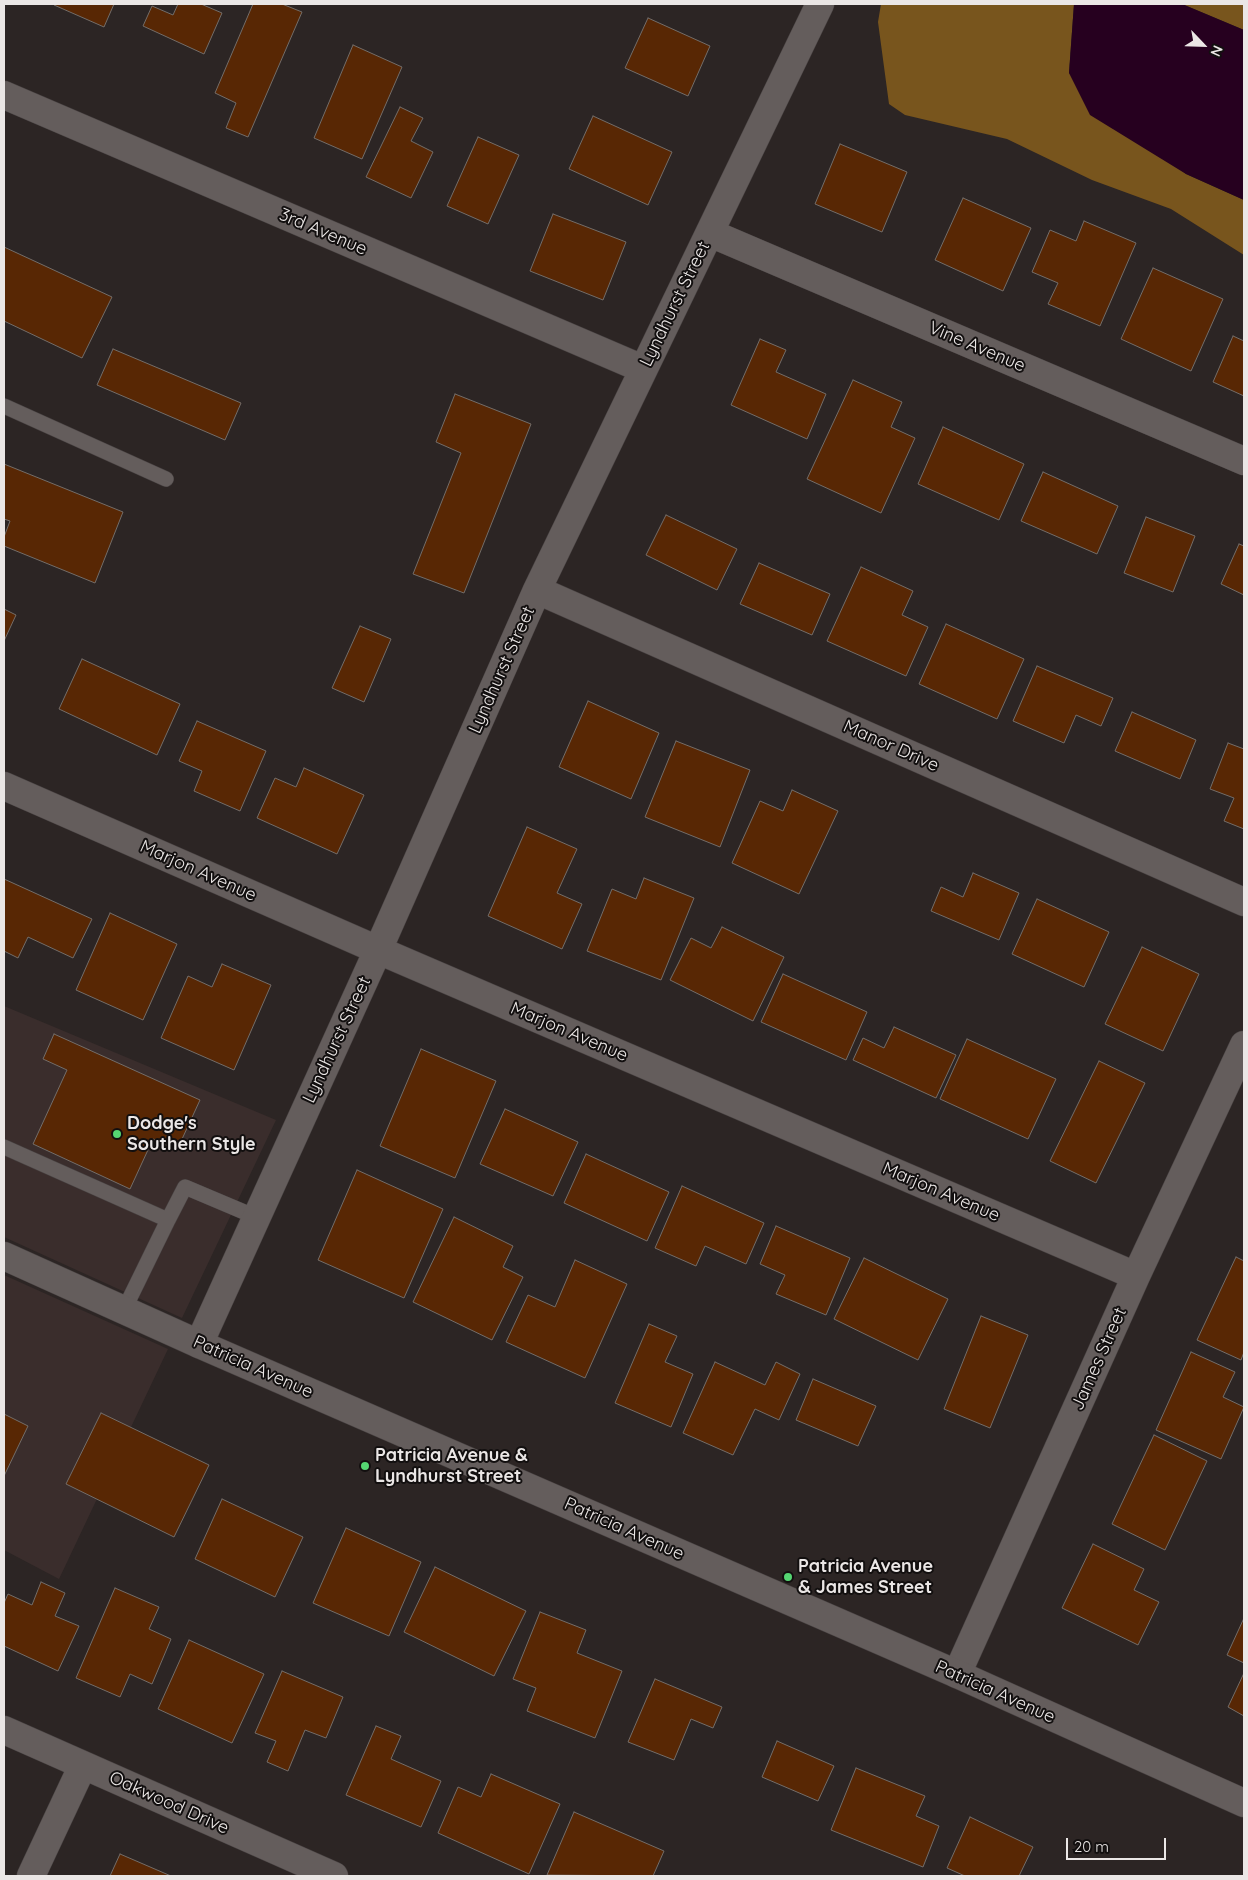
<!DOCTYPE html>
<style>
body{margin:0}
#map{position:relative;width:1248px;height:1880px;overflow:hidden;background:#2c2524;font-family:Quicksand,sans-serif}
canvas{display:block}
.frame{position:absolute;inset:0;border:5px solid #ebe7e6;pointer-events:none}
.north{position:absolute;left:1178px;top:20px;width:50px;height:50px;-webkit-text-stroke:4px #120f0f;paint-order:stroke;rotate:114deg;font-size:14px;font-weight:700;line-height:20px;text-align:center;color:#ebe7e6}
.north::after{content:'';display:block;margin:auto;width:18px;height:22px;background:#ebe7e6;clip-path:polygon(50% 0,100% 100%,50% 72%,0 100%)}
.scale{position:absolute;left:1066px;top:1838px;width:100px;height:22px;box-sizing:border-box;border:2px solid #ebe7e6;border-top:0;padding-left:6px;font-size:15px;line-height:18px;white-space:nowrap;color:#ebe7e6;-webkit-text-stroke:4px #120f0f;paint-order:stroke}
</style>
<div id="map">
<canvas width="1248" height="1880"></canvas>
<div class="frame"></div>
<div class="north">N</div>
<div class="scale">20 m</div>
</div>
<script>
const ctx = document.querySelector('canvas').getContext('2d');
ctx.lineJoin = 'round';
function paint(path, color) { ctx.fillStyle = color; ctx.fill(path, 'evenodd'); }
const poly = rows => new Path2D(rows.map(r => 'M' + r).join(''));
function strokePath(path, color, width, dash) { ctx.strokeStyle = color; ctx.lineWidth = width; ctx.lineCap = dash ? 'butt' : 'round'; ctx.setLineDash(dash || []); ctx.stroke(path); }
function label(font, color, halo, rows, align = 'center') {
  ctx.font = font + ' Quicksand,sans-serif'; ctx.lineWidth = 4; ctx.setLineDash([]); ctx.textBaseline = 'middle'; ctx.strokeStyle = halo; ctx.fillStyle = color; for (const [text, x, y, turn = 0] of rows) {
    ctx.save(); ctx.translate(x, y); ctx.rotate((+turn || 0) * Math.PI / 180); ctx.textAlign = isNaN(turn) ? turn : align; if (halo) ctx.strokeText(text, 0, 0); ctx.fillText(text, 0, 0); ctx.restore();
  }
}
const built = poly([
 [4,1006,276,1120,182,1318,4,1237],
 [4,1275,168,1349,59,1579,4,1550]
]);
const forest = poly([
 [881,4,1074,4,1069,73,1186,174,1244,200,1244,255,1171,209,1092,180,1007,139,905,115,889,104,878,22],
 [1182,4,1244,4,1244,30]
]);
const water = poly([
 [1074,4,1182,4,1244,30,1244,200,1186,174,1090,115,1069,73]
]);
const building = poly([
 [55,4,114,4,104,27,54,5,55,4],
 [178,4,201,4,222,13,204,54,143,26,152,6,173,15,178,4],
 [253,4,282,4,302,12,248,137,226,128,236,103,215,93,253,4],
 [648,18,710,46,688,96,625,68,648,18],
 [353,45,402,67,362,159,314,138,353,45],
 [400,107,423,118,411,141,433,152,411,198,366,177,400,107],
 [593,116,672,152,648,205,569,169,593,116],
 [478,137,519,155,488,224,447,206,478,137],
 [840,144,907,172,882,232,815,204,840,144],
 [963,198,1031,228,1003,291,935,260,963,198],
 [553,214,626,242,603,300,530,271,553,214],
 [1084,221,1136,243,1100,326,1048,304,1058,283,1032,272,1050,230,1076,241,1084,221],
 [4,247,112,297,82,358,4,321,4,247],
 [1153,268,1223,299,1191,371,1121,339,1153,268],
 [1233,336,1244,341,1244,396,1213,382,1233,336],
 [760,339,786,350,776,372,826,394,807,439,731,405,760,339],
 [113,349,241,403,225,440,97,385,113,349],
 [853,380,902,402,891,427,915,438,881,513,807,479,853,380],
 [455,394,531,424,464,593,413,574,461,453,436,442,455,394],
 [943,427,1024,464,999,520,918,484,943,427],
 [4,464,123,512,95,583,4,546,4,537,10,521,4,519,4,464],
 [1043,472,1118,506,1097,554,1021,521,1043,472],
 [666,515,737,549,717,590,646,555,666,515],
 [1146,517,1195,536,1173,592,1124,573,1146,517],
 [1239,544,1244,546,1244,595,1221,584,1239,544],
 [759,563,830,594,812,635,740,604,759,563],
 [861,567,913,591,902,615,928,627,906,676,827,641,861,567],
 [4,609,16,615,4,641,4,609],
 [946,624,1024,659,997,719,919,684,946,624],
 [360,626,391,639,364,702,332,688,360,626],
 [82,659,180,704,157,755,59,709,82,659],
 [1037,666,1113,698,1101,726,1076,715,1064,743,1013,721,1037,666],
 [588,701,659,733,631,799,559,767,588,701],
 [1132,712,1196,740,1180,779,1115,751,1132,712],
 [197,721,266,751,240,811,194,791,202,771,179,761,197,721],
 [676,741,750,770,720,847,645,817,676,741],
 [1228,743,1244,749,1244,829,1224,821,1234,798,1210,789,1228,743],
 [304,768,364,795,337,854,257,818,275,778,296,787,304,768],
 [792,790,838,811,799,894,732,863,760,801,783,811,792,790],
 [527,827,577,849,557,893,582,904,562,949,488,916,527,827],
 [973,873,1019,893,999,940,931,911,941,887,963,897,973,873],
 [644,878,694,898,661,980,587,951,612,889,636,899,644,878],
 [4,879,92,919,73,958,28,937,18,958,4,951,4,879],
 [1037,899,1109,932,1084,987,1012,954,1037,899],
 [110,913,177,944,143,1020,76,990,110,913],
 [722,927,784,957,753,1021,670,980,691,938,711,948,722,927],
 [1142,947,1199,974,1163,1051,1105,1024,1142,947],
 [222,964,271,985,234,1070,161,1038,188,976,212,987,222,964],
 [783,974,867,1012,846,1060,761,1022,783,974],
 [894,1027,956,1055,936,1098,853,1060,863,1038,884,1048,894,1027],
 [54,1034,200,1100,177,1150,153,1139,130,1189,33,1144,67,1070,43,1059,54,1034],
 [967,1039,1056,1079,1028,1139,940,1099,967,1039],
 [421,1049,496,1081,455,1178,380,1146,421,1049],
 [1099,1061,1145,1083,1096,1183,1050,1161,1099,1061],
 [505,1109,578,1142,553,1196,480,1164,505,1109],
 [586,1154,669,1192,647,1241,564,1203,586,1154],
 [357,1170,443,1209,404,1298,318,1260,357,1170],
 [682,1186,764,1223,746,1264,705,1246,696,1266,655,1248,682,1186],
 [454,1217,513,1246,503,1267,523,1277,492,1340,413,1302,454,1217],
 [776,1226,850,1258,826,1315,776,1294,785,1275,760,1264,776,1226],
 [1236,1257,1244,1261,1244,1352,1241,1360,1197,1340,1236,1257],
 [864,1258,948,1299,918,1360,834,1319,864,1258],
 [575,1260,627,1284,585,1378,506,1342,528,1295,555,1307,575,1260],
 [981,1316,1028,1335,990,1428,944,1409,981,1316],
 [649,1324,677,1336,665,1362,693,1374,671,1427,615,1403,649,1324],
 [1191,1352,1235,1372,1223,1397,1244,1407,1221,1459,1156,1430,1191,1352],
 [715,1362,765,1385,776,1362,800,1374,779,1420,755,1409,733,1455,683,1433,715,1362],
 [813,1379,876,1406,858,1446,796,1420,813,1379],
 [101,1413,209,1465,174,1537,66,1484,101,1413],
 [4,1414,28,1426,4,1476,4,1414],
 [1154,1435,1207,1461,1165,1550,1112,1524,1154,1435],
 [222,1499,303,1537,275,1597,195,1559,222,1499],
 [346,1528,421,1562,389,1636,313,1603,346,1528],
 [1093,1544,1144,1569,1134,1590,1159,1602,1138,1645,1062,1608,1093,1544],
 [435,1567,526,1611,494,1676,404,1632,435,1567],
 [41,1582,65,1593,55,1616,79,1626,58,1671,4,1646,4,1603,8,1594,32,1605,41,1582],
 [115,1588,159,1607,149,1629,171,1639,152,1684,130,1674,120,1697,76,1678,115,1588],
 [540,1612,586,1630,577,1653,622,1671,595,1738,527,1711,536,1688,513,1679,540,1612],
 [1244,1618,1244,1663,1227,1655,1244,1618],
 [189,1640,264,1674,232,1743,158,1709,189,1640],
 [282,1671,343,1697,326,1738,305,1730,288,1771,267,1762,276,1741,255,1733,282,1671],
 [1244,1673,1244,1716,1228,1707,1244,1673],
 [655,1679,722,1707,713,1728,691,1719,674,1760,628,1742,655,1679],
 [376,1726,401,1736,391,1759,441,1781,421,1827,346,1795,376,1726],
 [777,1741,834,1766,818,1801,762,1777,777,1741],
 [856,1768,925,1796,916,1816,939,1826,923,1867,831,1830,856,1768],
 [491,1774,560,1804,529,1874,438,1833,458,1787,481,1797,491,1774],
 [574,1812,664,1851,653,1876,547,1875,574,1812],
 [970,1817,1033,1847,1019,1876,965,1876,947,1868,970,1817],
 [120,1854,171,1876,110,1876,120,1854]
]);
const service = poly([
 [4,406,166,479],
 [4,1147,168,1220,124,1310],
 [168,1220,185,1187,256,1217]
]);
const minor = poly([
 [4,95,643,369],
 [710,233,1244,461],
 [537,590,1244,902],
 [4,786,378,950,1136,1276],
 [199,1344,378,950,537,590,820,4],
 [957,1674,1136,1276,1244,1045],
 [4,1730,334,1876],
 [31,1876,83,1765]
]);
const tertiary = poly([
 [4,1256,199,1344,957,1674,1244,1803]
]);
const markers = [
 [117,1134,5,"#55d672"],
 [365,1466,5,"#55d672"],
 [788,1577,5,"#55d672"]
];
const streetNames = [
 ["3rd Avenue",323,232,23],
 ["Lyndhurst Street",675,304,-64],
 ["Vine Avenue",977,347,23],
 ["Lyndhurst Street",502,670,-66],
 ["Manor Drive",891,746,24],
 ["Marjon Avenue",198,871,24],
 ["Marjon Avenue",569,1032,23],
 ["Lyndhurst Street",337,1040,-65],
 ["Marjon Avenue",941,1192,23],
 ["James Street",1099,1359,-66],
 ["Patricia Avenue",253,1367,24],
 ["Patricia Avenue",624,1529,24],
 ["Patricia Avenue",995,1692,24],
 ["Oakwood Drive",169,1803,24]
];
const poiNames = [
 ["Dodge's",127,1124],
 ["Southern Style",127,1145],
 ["Patricia Avenue &",375,1456],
 ["Lyndhurst Street",375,1477],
 ["Patricia Avenue",798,1567],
 ["& James Street",798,1588]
];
paint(built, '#3a2d2c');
paint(forest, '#78551d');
paint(water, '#26001f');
paint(building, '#582704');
strokePath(building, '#736d69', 1);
strokePath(service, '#484242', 16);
strokePath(minor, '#484242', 29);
strokePath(tertiary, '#484242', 29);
strokePath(service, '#645d5c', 15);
strokePath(minor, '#645d5c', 28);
strokePath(tertiary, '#645d5c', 28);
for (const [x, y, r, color] of markers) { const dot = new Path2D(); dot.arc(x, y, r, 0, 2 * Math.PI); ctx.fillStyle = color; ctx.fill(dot); strokePath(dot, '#120f0f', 2); }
label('18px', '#ebe7e6', '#120f0f', streetNames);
label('bold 18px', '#ebe7e6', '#120f0f', poiNames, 'left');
</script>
